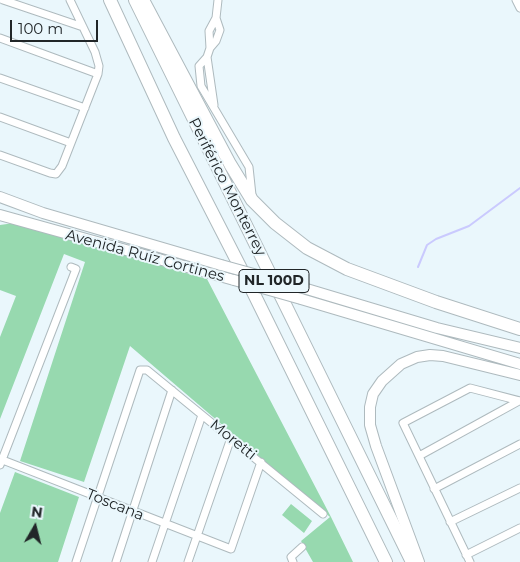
<!DOCTYPE html>
<meta charset="utf-8">
<style>
body{margin:0}
#map{position:relative;width:520px;height:562px;overflow:hidden;background:#eaf7fc;font-family:Montserrat,sans-serif}
canvas{display:block}
.north{position:absolute;left:10px;top:502px;width:50px;height:50px;-webkit-text-stroke:4px #eaf7fc;paint-order:stroke;rotate:8deg;font-size:14px;font-weight:700;line-height:20px;text-align:center;color:#212628}
.north::after{content:'';display:block;margin:auto;width:18px;height:22px;background:#212628;clip-path:polygon(50% 0,100% 100%,50% 72%,0 100%)}
.scale{position:absolute;left:10px;top:20px;width:88px;height:22px;box-sizing:border-box;border:2px solid #212628;border-top:0;padding-left:6px;font-size:15px;line-height:18px;white-space:nowrap;color:#212628;-webkit-text-stroke:4px #eaf7fc;paint-order:stroke}
</style>
<div id="map">
<canvas width="520" height="562"></canvas>
<div class="north">N</div>
<div class="scale">100 m</div>
</div>
<script>
const ctx = document.querySelector('canvas').getContext('2d');
ctx.lineJoin = 'round';
function paint(path, color) { ctx.fillStyle = color; ctx.fill(path, 'evenodd'); }
const poly = rows => new Path2D(rows.map(r => 'M' + r).join(''));
function strokePath(path, color, width, dash) { ctx.strokeStyle = color; ctx.lineWidth = width; ctx.lineCap = dash ? 'butt' : 'round'; ctx.setLineDash(dash || []); ctx.stroke(path); }
function label(font, color, halo, rows, align = 'center') {
  ctx.font = font + ' Montserrat,sans-serif'; ctx.lineWidth = 4; ctx.setLineDash([]); ctx.textBaseline = 'middle'; ctx.strokeStyle = halo; ctx.fillStyle = color; for (const [text, x, y, turn = 0] of rows) {
    ctx.save(); ctx.translate(x, y); ctx.rotate((+turn || 0) * Math.PI / 180); ctx.textAlign = isNaN(turn) ? turn : align; if (halo) ctx.strokeText(text, 0, 0); ctx.fillText(text, 0, 0); ctx.restore();
  }
}
const green = poly([
 [14,223,207,279,331,517,353,562,313,562,301,541,330,517,130,346,84,482,20,461,85,262,64,254,0,419,0,337,16,296,0,290,0,225],
 [15,472,79,497,58,562,0,562,0,513],
 [291,504,312,521,304,533,282,515]
]);
const stream = poly([
 [418,267,427,245,436,239,469,226,520,188]
]);
const street = poly([
 [3,0,83,27],
 [516,0,520,8],
 [0,38,98,74],
 [210,48,216,41,220,30,216,18,218,0],
 [207,57,199,66,201,86,249,167,252,195],
 [0,78,85,108],
 [214,105,207,57,210,48,209,31,216,18],
 [0,117,71,143],
 [0,155,50,173,56,174,62,166,98,74,99,66,95,52,70,0],
 [419,456,519,401],
 [0,459,231,549,261,462],
 [0,465,76,269,71,267],
 [434,489,520,444],
 [450,522,520,488],
 [466,555,520,528],
 [76,562,140,370,147,370,323,514],
 [116,562,172,390],
 [152,562,202,415],
 [188,562,231,438],
 [293,562,291,557,302,547],
 [470,562,403,423,470,388,520,401]
]);
const secondary = poly([
 [0,197,43,213,221,265],
 [0,215,234,280],
 [290,284,437,328,520,348],
 [301,299,520,364],
 [419,562,376,446,370,425,370,407,373,394,382,381,401,364,417,357,430,355,443,356,520,375]
]);
const highway = poly([
 [110,0,174,138,252,290,386,562],
 [135,0,412,562],
 [143,0,230,164,252,200,275,223,307,248,347,269,436,302,520,329]
]);
const secondaryBridge = poly([
 [221,265,290,284],
 [234,280,301,299]
]);
const shields = [
 [274,281,70]
];
const shieldNames = [
 ["NL 100D",274,281]
];
const streetNames = [
 ["Periférico Monterrey",227,187,63],
 ["Avenida Ruíz Cortines",145,256,15],
 ["Moretti",233,440,39],
 ["Toscana",115,505,22]
];
paint(green, '#97d9af');
strokePath(stream, '#cacafe', 2);
strokePath(street, '#aebabe', 9);
strokePath(secondary, '#aebabe', 12);
strokePath(highway, '#aebabe', 14);
strokePath(street, '#fff', 7);
strokePath(secondary, '#fff', 10);
strokePath(highway, '#fff', 12);
strokePath(secondaryBridge, '#aebabe', 12, []);
strokePath(secondaryBridge, '#fff', 10);
for (const [x, y, w] of shields) { const box = new Path2D(); box.roundRect(x - w / 2, y - 11.5, w, 23, 4); ctx.fillStyle = '#eaf7fc'; ctx.fill(box); strokePath(box, '#212628', 1); }
label('bold 14px', '#212628', null, shieldNames);
label('15px', '#212628', '#eaf7fc', streetNames);
</script>
